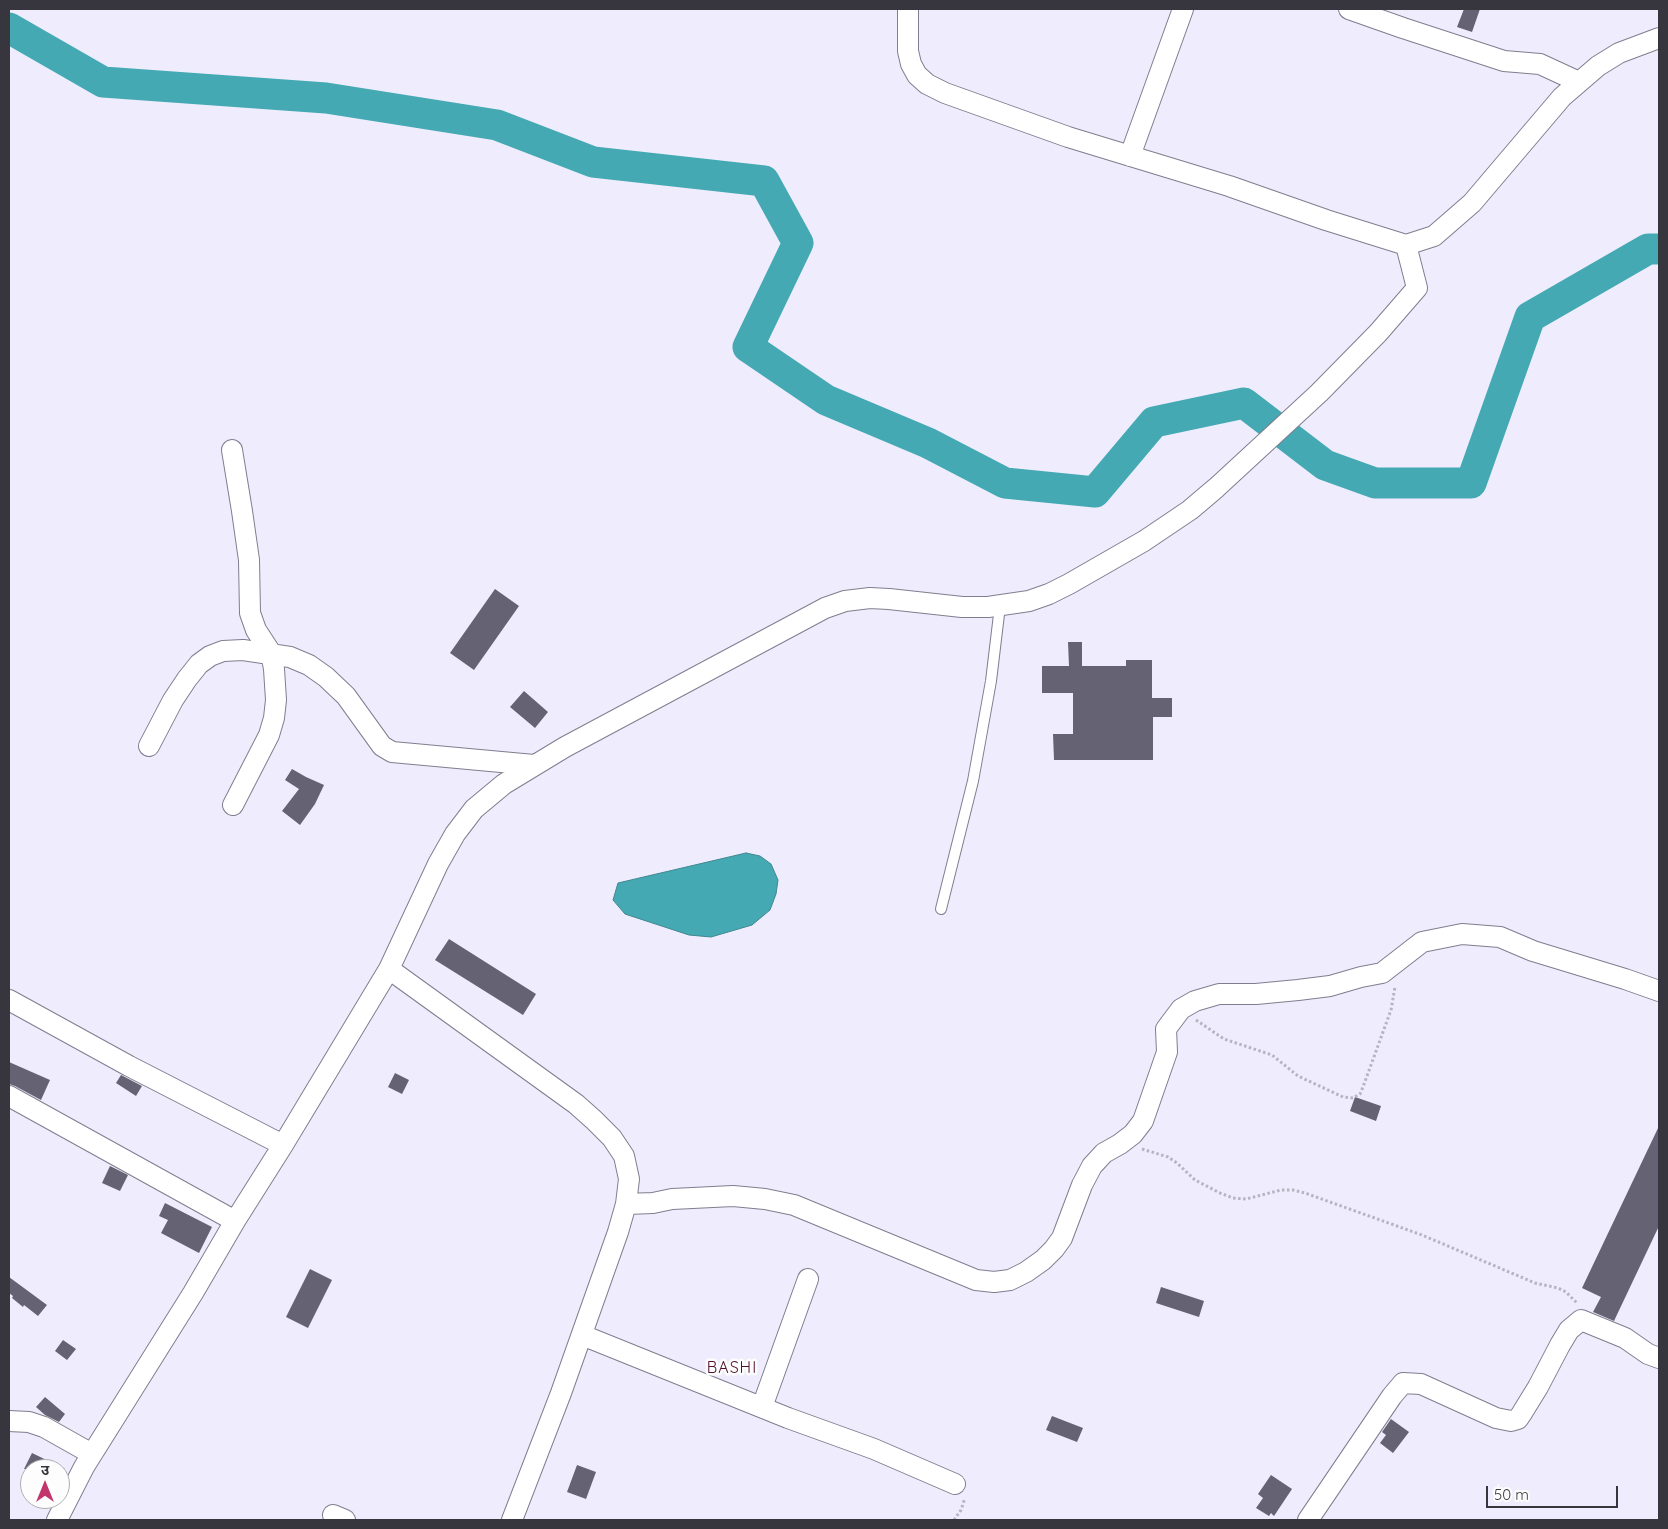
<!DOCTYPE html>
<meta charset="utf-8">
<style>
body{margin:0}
#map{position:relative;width:1668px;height:1529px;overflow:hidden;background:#efedfd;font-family:Quicksand,"Noto Sans Devanagari",sans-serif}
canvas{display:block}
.frame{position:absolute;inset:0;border:10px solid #37363e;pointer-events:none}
.north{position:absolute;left:20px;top:1459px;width:50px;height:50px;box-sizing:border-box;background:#fdfdfd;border:1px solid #aeadb1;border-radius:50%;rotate:0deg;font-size:14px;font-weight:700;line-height:20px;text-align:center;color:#37363e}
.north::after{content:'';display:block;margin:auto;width:18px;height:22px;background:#c1366d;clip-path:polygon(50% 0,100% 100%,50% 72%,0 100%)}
.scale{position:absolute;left:1486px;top:1486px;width:132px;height:22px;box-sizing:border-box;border:2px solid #37363e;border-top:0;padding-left:6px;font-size:15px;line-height:18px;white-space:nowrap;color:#37363e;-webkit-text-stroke:4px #fdfdfd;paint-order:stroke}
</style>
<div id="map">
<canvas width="1668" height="1529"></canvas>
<div class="frame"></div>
<div class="north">उ</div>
<div class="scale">50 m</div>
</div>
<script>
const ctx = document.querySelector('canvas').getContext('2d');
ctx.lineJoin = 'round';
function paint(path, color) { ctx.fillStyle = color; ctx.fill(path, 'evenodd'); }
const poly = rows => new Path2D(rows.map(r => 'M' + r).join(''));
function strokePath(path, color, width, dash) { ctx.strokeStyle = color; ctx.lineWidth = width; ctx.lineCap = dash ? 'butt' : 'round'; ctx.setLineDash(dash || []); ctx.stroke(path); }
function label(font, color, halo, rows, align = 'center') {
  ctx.font = font + ' Quicksand,sans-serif'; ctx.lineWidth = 5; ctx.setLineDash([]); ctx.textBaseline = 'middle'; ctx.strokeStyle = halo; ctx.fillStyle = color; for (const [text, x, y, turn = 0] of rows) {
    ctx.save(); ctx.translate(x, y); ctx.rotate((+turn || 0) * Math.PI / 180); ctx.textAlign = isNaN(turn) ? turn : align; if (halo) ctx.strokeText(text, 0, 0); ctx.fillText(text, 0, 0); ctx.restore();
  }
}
const water = poly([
 [746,853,760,856,771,864,778,880,776,894,770,910,752,925,711,937,689,935,625,914,613,900,618,883,746,853]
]);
const river = poly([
 [9,28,103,82,326,98,497,125,593,162,764,181,798,243,748,347,826,400,928,443,1005,483,1095,492,1154,422,1244,403,1325,465,1375,483,1471,483,1530,317,1648,249,1659,249]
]);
const building = poly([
 [1464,9,1480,9,1472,32,1457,27],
 [495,589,519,606,474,670,450,653],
 [1068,642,1082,642,1082,666,1126,666,1126,660,1152,660,1152,698,1172,698,1172,717,1153,717,1153,760,1054,760,1053,734,1073,734,1073,693,1042,693,1042,666,1069,666],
 [524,691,548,712,535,728,510,707],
 [292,769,306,777,324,785,315,804,300,825,282,811,299,789,285,780],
 [449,939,536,994,523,1015,435,960],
 [9,1062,50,1080,41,1100,15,1086,9,1084],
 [395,1073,409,1080,402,1094,388,1087],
 [121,1075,142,1086,136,1096,116,1083],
 [1355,1097,1381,1106,1376,1121,1350,1111],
 [1659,1126,1659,1226,1614,1321,1593,1312,1601,1297,1582,1288],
 [110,1166,128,1175,120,1191,102,1183],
 [165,1203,212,1227,199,1253,161,1233,168,1220,159,1216],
 [310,1269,332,1280,308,1328,286,1317],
 [9,1277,47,1305,38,1316,24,1305,23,1307,12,1298,13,1296,9,1293],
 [1161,1287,1204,1301,1199,1317,1156,1303],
 [63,1340,76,1349,67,1360,55,1351],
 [45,1397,65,1414,59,1422,45,1415,36,1407],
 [1052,1416,1083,1428,1077,1442,1046,1430],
 [1391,1419,1409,1432,1393,1453,1380,1443,1386,1435,1382,1432],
 [32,1453,65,1469,24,1469],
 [577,1465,596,1472,586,1499,567,1492],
 [1271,1475,1292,1489,1274,1516,1271,1513,1269,1516,1256,1508,1263,1498,1258,1494]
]);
const path = poly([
 [1196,1020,1224,1039,1272,1055,1298,1076,1343,1097,1353,1098,1360,1094,1363,1087,1391,1010,1395,987],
 [1142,1149,1168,1157,1177,1163,1195,1180,1220,1193,1233,1198,1246,1199,1281,1190,1293,1190,1305,1193,1422,1235,1535,1283,1558,1288,1566,1292,1577,1303],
 [954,1520,961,1510,965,1498]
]);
const lane = poly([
 [941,909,973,781,991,681,1000,606]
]);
const street = poly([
 [908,9,908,51,911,64,917,75,927,84,945,93,1068,137,1229,186,1326,220,1406,245],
 [1349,9,1403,28,1504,61,1540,64,1579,82],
 [1130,156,1183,9],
 [232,450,242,511,249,560,250,613,256,630,271,653,274,669,276,700,274,718,269,735,233,805],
 [149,746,173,700,187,679,199,664,210,656,223,651,243,650,290,657,309,665,326,677,346,696,382,746,392,752,534,765],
 [389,969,576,1104,594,1120,612,1138,624,1156,629,1179,626,1204,618,1232,561,1393,512,1520],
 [9,1000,129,1066,283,1145],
 [9,1096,235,1221],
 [626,1204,653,1203,672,1199,733,1196,765,1199,794,1205,976,1280,994,1282,1010,1280,1026,1272,1043,1260,1054,1249,1062,1238,1082,1185,1092,1166,1104,1153,1120,1144,1133,1134,1143,1121,1167,1052,1166,1029,1181,1009,1195,1001,1219,994,1256,994,1298,990,1330,986,1361,977,1382,973,1422,942,1462,934,1500,937,1533,951,1625,979,1659,991],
 [582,1335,788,1418,874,1449,955,1484],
 [762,1407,808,1279],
 [9,1421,29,1422,44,1427,92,1454],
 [333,1515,345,1520],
 [57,1520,84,1467,193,1293,235,1221,283,1145,389,969,438,864,455,834,474,809,504,784,565,747,825,608,845,601,870,598,889,599,962,607,988,607,1029,601,1049,594,1069,584,1144,541,1190,510,1216,488,1319,393,1378,333,1417,288,1406,245,1434,236,1472,203,1562,97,1598,66,1619,53,1659,38],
 [1308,1520,1392,1396,1403,1383,1421,1384,1496,1418,1511,1421,1518,1419,1522,1413,1538,1387,1560,1345,1569,1330,1581,1320,1625,1338,1648,1354,1659,1358]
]);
const quarterNames = [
 ["BASHI",732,1368]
];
paint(water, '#44a9b3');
strokePath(water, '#408690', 1);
strokePath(river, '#44a9b3', 31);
paint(building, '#646273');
strokePath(lane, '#7f7e8f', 12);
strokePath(street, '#7f7e8f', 22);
strokePath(path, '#b5b4c1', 3, [2.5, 2.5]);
strokePath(lane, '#fff', 10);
strokePath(street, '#fff', 20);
ctx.letterSpacing = '1px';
label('16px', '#520f2a', '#fdfdfd', quarterNames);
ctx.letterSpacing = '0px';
</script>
